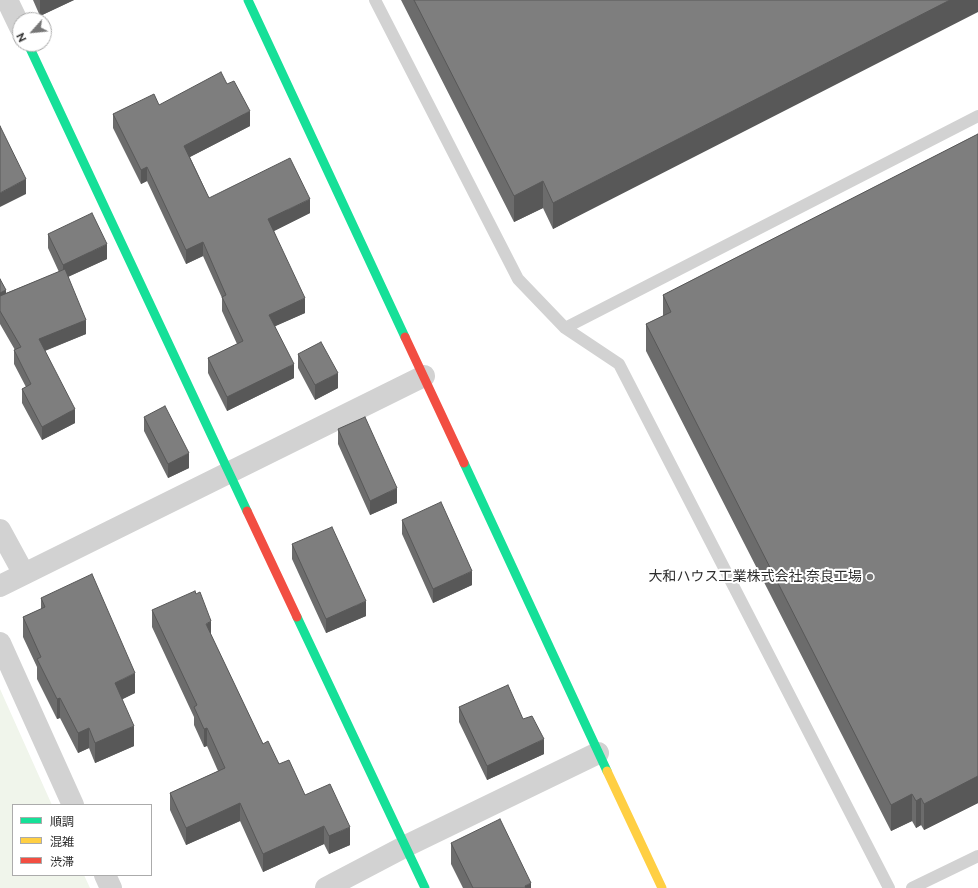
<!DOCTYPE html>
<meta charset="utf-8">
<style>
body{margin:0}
#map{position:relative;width:978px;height:888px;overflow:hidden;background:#fff;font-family:Raleway,"Noto Sans JP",sans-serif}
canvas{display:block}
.legend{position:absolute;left:12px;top:804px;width:140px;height:72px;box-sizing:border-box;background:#fff;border:1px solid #ababab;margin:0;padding:5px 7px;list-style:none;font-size:12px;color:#2d2d2d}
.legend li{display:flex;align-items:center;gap:8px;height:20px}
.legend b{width:20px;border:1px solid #ababab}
.north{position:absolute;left:12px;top:12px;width:40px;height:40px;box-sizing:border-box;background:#fff;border:1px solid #ababab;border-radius:50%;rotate:243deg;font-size:11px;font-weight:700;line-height:16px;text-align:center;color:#2d2d2d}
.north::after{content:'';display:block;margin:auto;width:14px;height:18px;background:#767676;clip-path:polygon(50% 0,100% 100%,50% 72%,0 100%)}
</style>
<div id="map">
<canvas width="978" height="888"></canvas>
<ul class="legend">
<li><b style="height:5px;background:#16e098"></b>順調</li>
<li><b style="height:5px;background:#ffcf43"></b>混雑</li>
<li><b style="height:5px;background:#f24e42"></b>渋滞</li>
</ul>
<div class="north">N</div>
</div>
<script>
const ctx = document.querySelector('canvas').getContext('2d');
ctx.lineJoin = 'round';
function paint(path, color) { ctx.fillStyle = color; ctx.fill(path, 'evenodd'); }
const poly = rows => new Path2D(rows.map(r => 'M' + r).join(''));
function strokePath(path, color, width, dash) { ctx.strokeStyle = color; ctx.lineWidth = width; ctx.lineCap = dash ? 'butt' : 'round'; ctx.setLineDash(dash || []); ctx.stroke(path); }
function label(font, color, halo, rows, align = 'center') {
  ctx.font = font + ' Raleway,"Noto Sans JP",sans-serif'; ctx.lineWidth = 4; ctx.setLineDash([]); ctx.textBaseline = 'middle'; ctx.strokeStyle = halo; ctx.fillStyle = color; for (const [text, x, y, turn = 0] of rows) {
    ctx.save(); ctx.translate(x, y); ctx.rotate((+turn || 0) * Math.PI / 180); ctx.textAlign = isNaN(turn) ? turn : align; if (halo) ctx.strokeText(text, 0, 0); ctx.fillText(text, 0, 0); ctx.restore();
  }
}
const green = poly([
 [0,689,52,805,13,805,13,875,84,875,90,888,0,888]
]);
const lane = poly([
 [375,0,518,279,565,328,619,364,889,888],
 [565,328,978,116],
 [912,888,978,856]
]);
const street = poly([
 [7,0,20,27],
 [0,530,24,574],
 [0,586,424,376],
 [0,643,73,805],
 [105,875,111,888],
 [326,888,406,846,598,753]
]);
const fast = poly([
 [248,0,405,337],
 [28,44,247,511],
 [464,463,607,771],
 [297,617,425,888]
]);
const slow = poly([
 [607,771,662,888]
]);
const jam = poly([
 [405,337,464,463],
 [247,511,297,617]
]);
const wall = poly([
 [33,0,74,0,40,16],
 [401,0,978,0,553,229,543,208,514,222],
 [227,84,250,126,190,157,209,198,310,213,274,231,305,313,275,326,294,378,227,411,208,373,208,358,237,344,222,311,222,298,203,256,186,264,147,181,141,184,113,128,113,114,159,105],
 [978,134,978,803,924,830,921,825,916,828,912,821,891,831,646,351,646,324,663,316,663,295],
 [48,234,107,259,68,277,86,334,45,351,75,423,42,440,22,403,22,389,26,387,14,364,14,350,15,350,0,324,0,279,6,293,59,272,48,248],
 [298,354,338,388,315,400,298,368],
 [144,417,189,468,168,478,144,431],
 [338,429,397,503,370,515,338,444],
 [402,520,472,585,433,603,402,534],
 [292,544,366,616,326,633,292,559],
 [41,598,135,693,122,699,134,746,95,763,89,748,78,753,60,718,57,719,37,679,37,667,23,637,23,617,41,609],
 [152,610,211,635,263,744,305,795,350,845,329,854,324,844,263,872,240,821,186,845,170,810,170,793,218,771,207,746,204,747,194,725,194,717,152,627],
 [459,707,523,719,544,754,487,780,459,722],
 [451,843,531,888,463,888,451,864]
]);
const shadedWall = poly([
 [40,0,74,0,40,16],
 [950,0,978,0,978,12,553,229,553,203],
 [250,111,250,126,184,160,184,146],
 [147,167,147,181,141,184,141,170],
 [26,179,26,194,0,207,0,193],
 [543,181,543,208,514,222,514,196],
 [310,199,310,213,268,234,268,219],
 [203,242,203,256,186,264,186,250],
 [107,244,107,259,63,279,63,265],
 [6,290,6,297,0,301,0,293],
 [305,298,305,313,269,329,269,315],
 [86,320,86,334,39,353,39,339],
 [294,364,294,378,227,411,227,397],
 [338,373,338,388,315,400,315,385],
 [75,409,75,423,42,440,42,427],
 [189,453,189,468,168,478,168,464],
 [397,488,397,503,370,515,370,501],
 [472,571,472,585,433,603,433,589],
 [366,601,366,616,326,633,326,619],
 [211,621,211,639,206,624],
 [135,673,135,693,115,703,115,683],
 [60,698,60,718,57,719,57,699],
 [134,726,134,746,95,763,95,743],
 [89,728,89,748,78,753,78,733],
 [207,728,207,746,204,747,204,729],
 [544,739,544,754,487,780,487,766],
 [978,776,978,803,924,830,924,804],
 [912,794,912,821,891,831,891,805],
 [921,798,921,825,916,828,916,801],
 [240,803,240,821,186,845,186,828],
 [324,826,324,844,263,872,263,854],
 [350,827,350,845,329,854,329,836],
 [531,883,531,888,525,888,525,886]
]);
const building = poly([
 [414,0,950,0,553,203,543,181,514,196,414,0],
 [221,72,227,84,234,81,250,111,184,146,209,198,290,158,310,199,268,219,305,298,269,315,294,364,227,397,208,358,243,341,222,297,226,295,203,242,186,250,147,167,141,170,113,114,154,94,159,105,221,72],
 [0,126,26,179,0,193,0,126],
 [978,134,978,776,924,804,921,798,916,801,912,794,891,805,646,324,671,312,663,295,978,134],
 [92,213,107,244,63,265,48,234,92,213],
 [65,269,86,320,39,339,75,409,42,427,22,389,31,384,14,350,21,347,0,311,0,296,65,269],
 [0,279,6,290,0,293,0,279],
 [321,342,338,373,315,385,298,354,321,342],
 [165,406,189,453,168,464,144,417,165,406],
 [365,417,397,488,370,501,338,429,365,417],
 [441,502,472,571,433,589,402,520,441,502],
 [332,527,366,601,326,619,292,544,332,527],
 [92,574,135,673,115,683,134,726,95,743,89,728,78,733,60,698,57,699,37,659,41,657,23,617,45,607,41,598,92,574],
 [195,591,196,594,200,592,211,621,206,624,263,744,268,741,279,764,289,760,305,795,330,784,350,827,329,836,324,826,263,854,240,803,186,828,170,793,225,768,207,728,204,729,194,707,197,705,152,610,195,591],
 [508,685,523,719,532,716,544,739,487,766,459,707,508,685],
 [500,819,531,883,525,886,526,888,473,888,451,843,500,819]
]);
const markers = [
 [870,577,4,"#767676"]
];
const poiNames = [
 ["大和ハウス工業株式会社 奈良工場",862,577]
];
paint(green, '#f0f5eb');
strokePath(lane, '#d2d2d2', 12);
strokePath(street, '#d2d2d2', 22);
strokePath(fast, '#16e098', 9);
strokePath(slow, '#ffcf43', 9);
strokePath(jam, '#f24e42', 9);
paint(wall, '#6c6c6c');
paint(shadedWall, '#585858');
paint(building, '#7e7e7e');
strokePath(building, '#585858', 1);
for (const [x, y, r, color] of markers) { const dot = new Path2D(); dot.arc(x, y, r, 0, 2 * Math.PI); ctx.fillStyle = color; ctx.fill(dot); strokePath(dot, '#fff', 1.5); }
label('14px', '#2d2d2d', '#fff', poiNames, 'right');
</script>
